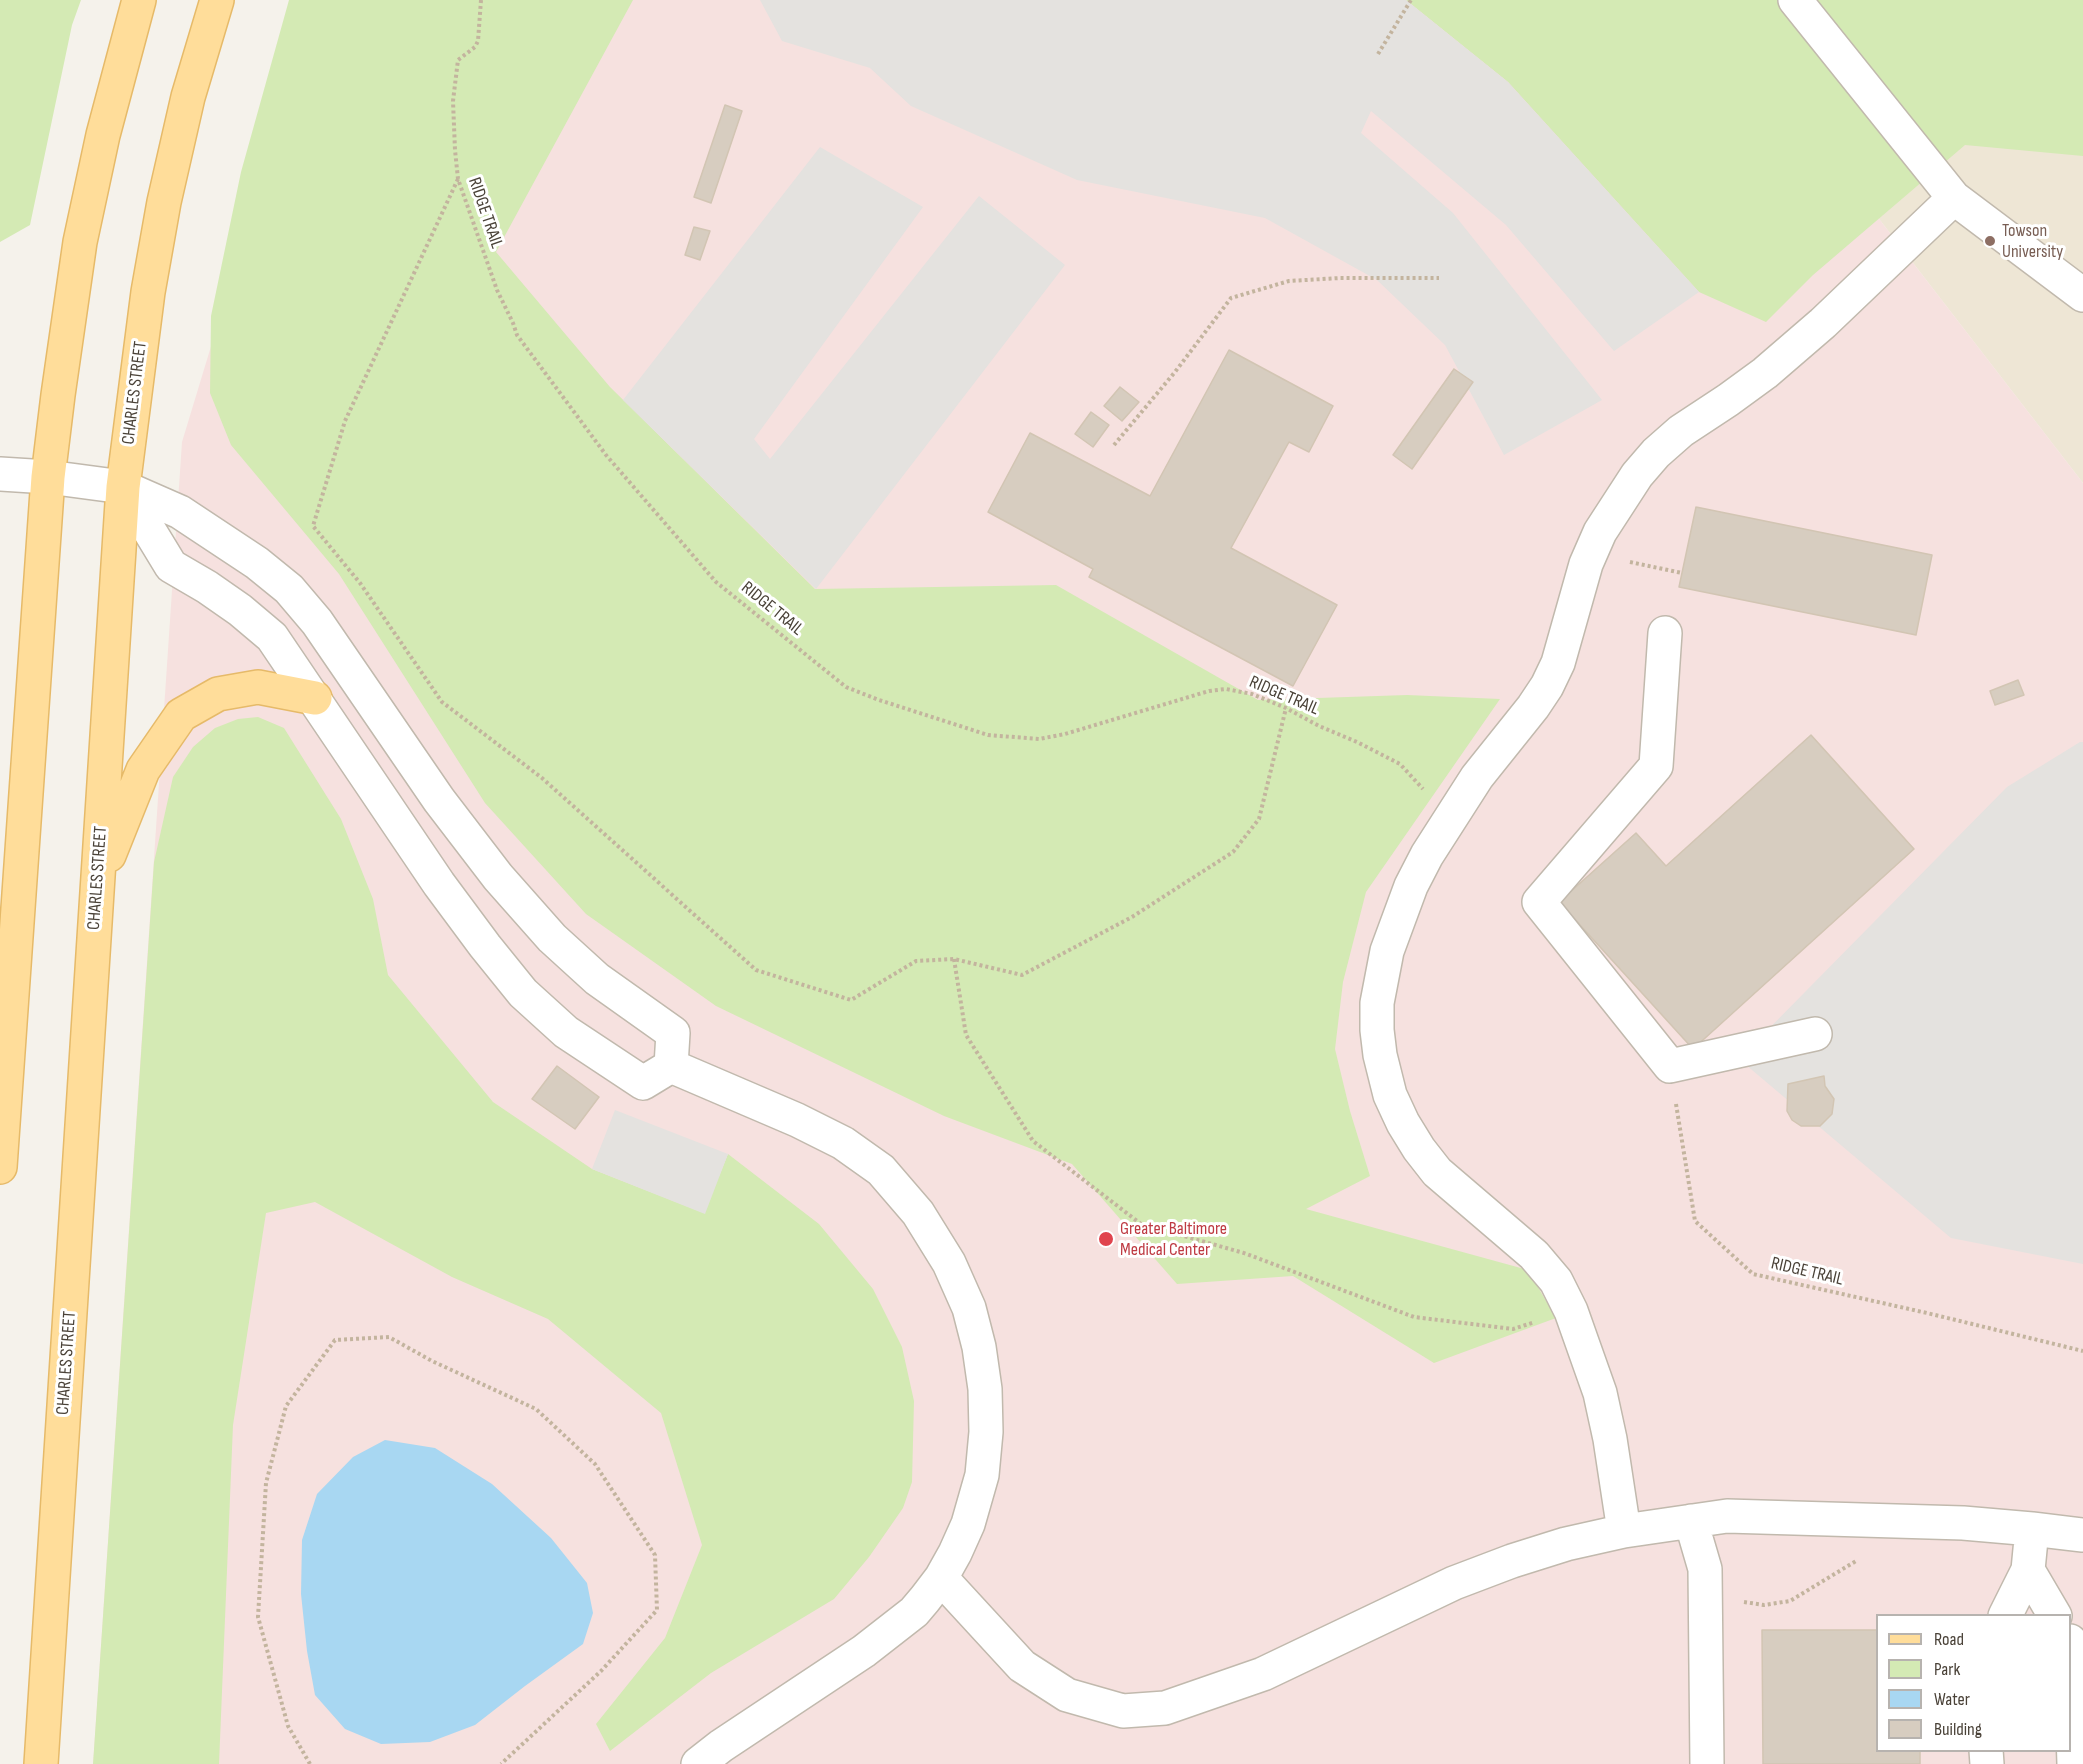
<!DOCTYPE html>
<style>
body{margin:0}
#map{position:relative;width:2083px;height:1764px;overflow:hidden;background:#f5f2eb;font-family:"Sofia Sans Condensed",sans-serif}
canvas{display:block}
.legend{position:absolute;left:1876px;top:1614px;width:195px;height:138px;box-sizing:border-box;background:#fff;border:2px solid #b7b3af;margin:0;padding:8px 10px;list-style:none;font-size:18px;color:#4a4238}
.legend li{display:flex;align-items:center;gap:12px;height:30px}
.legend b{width:30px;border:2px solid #b7b3af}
</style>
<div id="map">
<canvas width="2083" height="1764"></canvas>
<ul class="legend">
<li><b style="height:8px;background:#ffdd9a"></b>Road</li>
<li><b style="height:16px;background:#d4eab4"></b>Park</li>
<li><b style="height:16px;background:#a8d7f2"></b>Water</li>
<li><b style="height:16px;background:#d7cdc0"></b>Building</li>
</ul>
</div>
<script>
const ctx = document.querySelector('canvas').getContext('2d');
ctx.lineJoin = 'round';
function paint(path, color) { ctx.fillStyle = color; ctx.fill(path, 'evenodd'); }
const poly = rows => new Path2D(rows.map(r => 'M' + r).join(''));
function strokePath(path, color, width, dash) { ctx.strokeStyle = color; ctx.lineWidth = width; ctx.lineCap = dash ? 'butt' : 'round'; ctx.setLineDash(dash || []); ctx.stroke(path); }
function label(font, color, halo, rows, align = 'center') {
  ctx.font = font + ' "Sofia Sans Condensed",sans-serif'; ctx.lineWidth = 6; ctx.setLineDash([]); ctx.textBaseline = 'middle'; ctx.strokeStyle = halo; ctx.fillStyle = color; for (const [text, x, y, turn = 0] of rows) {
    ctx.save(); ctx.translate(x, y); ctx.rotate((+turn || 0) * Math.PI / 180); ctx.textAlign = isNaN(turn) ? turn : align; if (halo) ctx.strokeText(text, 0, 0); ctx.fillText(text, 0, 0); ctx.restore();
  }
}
const education = poly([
 [1710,0,2083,0,2083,483]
]);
const medical = poly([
 [316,0,1710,0,2083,483,2083,1764,93,1764,182,442],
 [1878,1616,2070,1616,2070,1750,1878,1750]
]);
const green = poly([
 [0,0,81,0,72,25,30,225,0,242],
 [289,0,633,0,496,252,610,387,815,589,1056,585,1258,700,1407,695,1500,699,1366,892,1343,982,1335,1049,1350,1111,1370,1176,1306,1209,1528,1270,1556,1318,1434,1363,1293,1276,1177,1284,1072,1164,944,1116,716,1006,586,914,485,803,339,574,231,445,210,393,211,316,241,172],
 [1406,0,2083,0,2083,156,1965,145,1813,275,1766,322,1699,292,1508,82],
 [258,717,284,728,341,819,373,899,388,975,493,1102,592,1169,704,1213,728,1154,819,1224,873,1289,902,1347,914,1401,912,1482,903,1508,869,1557,834,1599,711,1673,610,1751,596,1724,665,1638,702,1545,661,1413,548,1319,452,1277,315,1202,266,1213,233,1425,219,1764,93,1764,154,862,173,777,193,747,215,728,238,719]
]);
const parking = poly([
 [760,0,1406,0,1508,82,1699,292,1614,351,1506,225,1371,111,1361,133,1453,213,1602,400,1504,455,1445,345,1377,280,1265,218,1077,180,911,106,870,68,782,41],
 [820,147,923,207,754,439,770,459,979,196,1065,265,816,589,623,400],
 [2080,742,2083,742,2083,1264,1951,1238,1739,1059,2007,787],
 [615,1110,728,1154,705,1214,592,1169]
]);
const water = poly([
 [385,1440,435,1448,492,1484,551,1538,587,1583,593,1613,583,1644,525,1686,475,1725,430,1742,381,1744,345,1729,315,1695,307,1651,301,1594,302,1540,317,1494,353,1457]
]);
const building = poly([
 [725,105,742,111,711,203,694,197,725,105],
 [694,227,710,231,700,260,685,255,694,227],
 [1229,350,1333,406,1309,452,1289,442,1231,548,1337,605,1293,686,1089,577,1093,569,988,512,1030,433,1150,496,1229,350],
 [1454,369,1473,382,1412,469,1393,455,1454,369],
 [1120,387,1139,402,1122,421,1104,406,1120,387],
 [1091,412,1109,425,1093,447,1075,434,1091,412],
 [1696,507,1932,555,1916,635,1679,587,1696,507],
 [2018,680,2024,695,1995,705,1990,691,2018,680],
 [1811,735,1914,849,1693,1049,1559,902,1636,833,1666,866,1811,735],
 [557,1066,599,1097,575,1129,532,1099,557,1066],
 [1824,1076,1825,1086,1834,1099,1832,1114,1820,1126,1801,1126,1792,1120,1787,1111,1788,1084,1824,1076],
 [1762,1630,1878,1630,1878,1750,1920,1750,1920,1764,1763,1764,1762,1630]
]);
const path = poly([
 [481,0,478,41,475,47,458,60,453,101,455,150,458,179,497,290,513,323,517,335,540,366,606,455,716,582,846,687,879,700,988,735,1039,739,1065,734,1209,691,1226,689,1252,694,1286,708,1319,726,1357,742,1400,764,1423,789],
 [1378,54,1411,0],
 [458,179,345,421,313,526,360,583,442,702,542,778,756,970,851,1000,916,961,954,959,1022,975,1132,917,1233,852,1259,819,1286,708],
 [1114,445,1175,372,1231,298,1289,281,1340,278,1439,278],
 [1630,562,1682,573],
 [954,959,966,1035,1033,1141,1141,1224,1244,1253,1414,1317,1513,1329,1535,1322],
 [1676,1104,1695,1221,1753,1274,1927,1313,2083,1351],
 [1744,1602,1764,1605,1790,1601,1856,1561],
 [310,1764,288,1726,258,1617,266,1483,286,1406,335,1340,389,1337,432,1361,536,1409,595,1464,655,1555,657,1610,601,1671,501,1764]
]);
const minor = poly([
 [1795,0,1954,198,2083,295],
 [0,474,48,477,123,487,180,512,257,563,289,589,317,622,439,800,498,877,552,938,597,979,673,1033,671,1066],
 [123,487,171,566,207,587,240,610,272,637,439,884,485,946,523,993,566,1032,643,1083,671,1066],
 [1665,633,1656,766,1539,902,1670,1066,1815,1034],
 [671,1066,797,1120,843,1143,881,1170,918,1213,949,1263,969,1308,979,1347,985,1389,986,1432,982,1475,968,1524,955,1553,941,1578,925,1599,914,1612,864,1651,721,1746,698,1764],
 [1691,1521,1705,1569,1707,1764],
 [1624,1531,1610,1439,1600,1393,1571,1311,1556,1281,1534,1255,1437,1172,1419,1149,1403,1123,1390,1095,1380,1055,1377,1030,1377,1003,1387,951,1411,886,1427,855,1477,777,1533,707,1547,686,1558,663,1586,564,1600,532,1637,475,1656,453,1681,431,1728,400,1765,373,1823,323,1954,198],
 [2028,1570,2055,1616],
 [941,1578,1022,1666,1067,1695,1123,1711,1165,1708,1263,1674,1454,1583,1512,1561,1566,1544,1624,1531,1727,1516,1963,1523,2032,1529,2083,1535],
 [2005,1616,2028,1570,2032,1529],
 [2070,1641,2074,1764],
 [1986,1750,1987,1764]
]);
const major = poly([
 [109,855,143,770,181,715,218,694,258,687,315,698],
 [0,1167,48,477,58,395,80,242,103,135,139,0],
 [41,1764,123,487,148,292,164,202,188,97,217,0]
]);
const markers = [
 [1990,241,6,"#8d6e63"],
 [1106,1239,8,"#e0444e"]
];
const streetNames = [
 ["RIDGE TRAIL",485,213,71],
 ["CHARLES STREET",135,393,-83],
 ["RIDGE TRAIL",772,609,39],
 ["RIDGE TRAIL",1284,696,23],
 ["CHARLES STREET",98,878,-86],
 ["RIDGE TRAIL",1807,1272,13],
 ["CHARLES STREET",67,1363,-86]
];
const educationNames = [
 ["Towson",2002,231],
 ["University",2002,252]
];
const healthNames = [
 ["Greater Baltimore",1120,1229],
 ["Medical Center",1120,1250]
];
paint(education, '#eee6d5');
paint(medical, '#f6e1df');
paint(green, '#d4eab4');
paint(parking, '#e4e2df');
paint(water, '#a8d7f2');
paint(building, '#d7cdc0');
strokePath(building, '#d2c5b3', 1.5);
strokePath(minor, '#c1b9ad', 36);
strokePath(major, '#e6ba69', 36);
strokePath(path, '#c3b49e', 4, [3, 3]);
strokePath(minor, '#fff', 33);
strokePath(major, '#ffdd9a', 33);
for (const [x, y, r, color] of markers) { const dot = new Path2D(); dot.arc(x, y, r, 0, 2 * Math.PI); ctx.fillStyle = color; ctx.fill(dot); strokePath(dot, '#fff', 2); }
label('18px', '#4a4238', '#fff', streetNames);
label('18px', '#785e54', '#fff', educationNames, 'left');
label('18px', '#be3a42', '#fff', healthNames, 'left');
</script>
